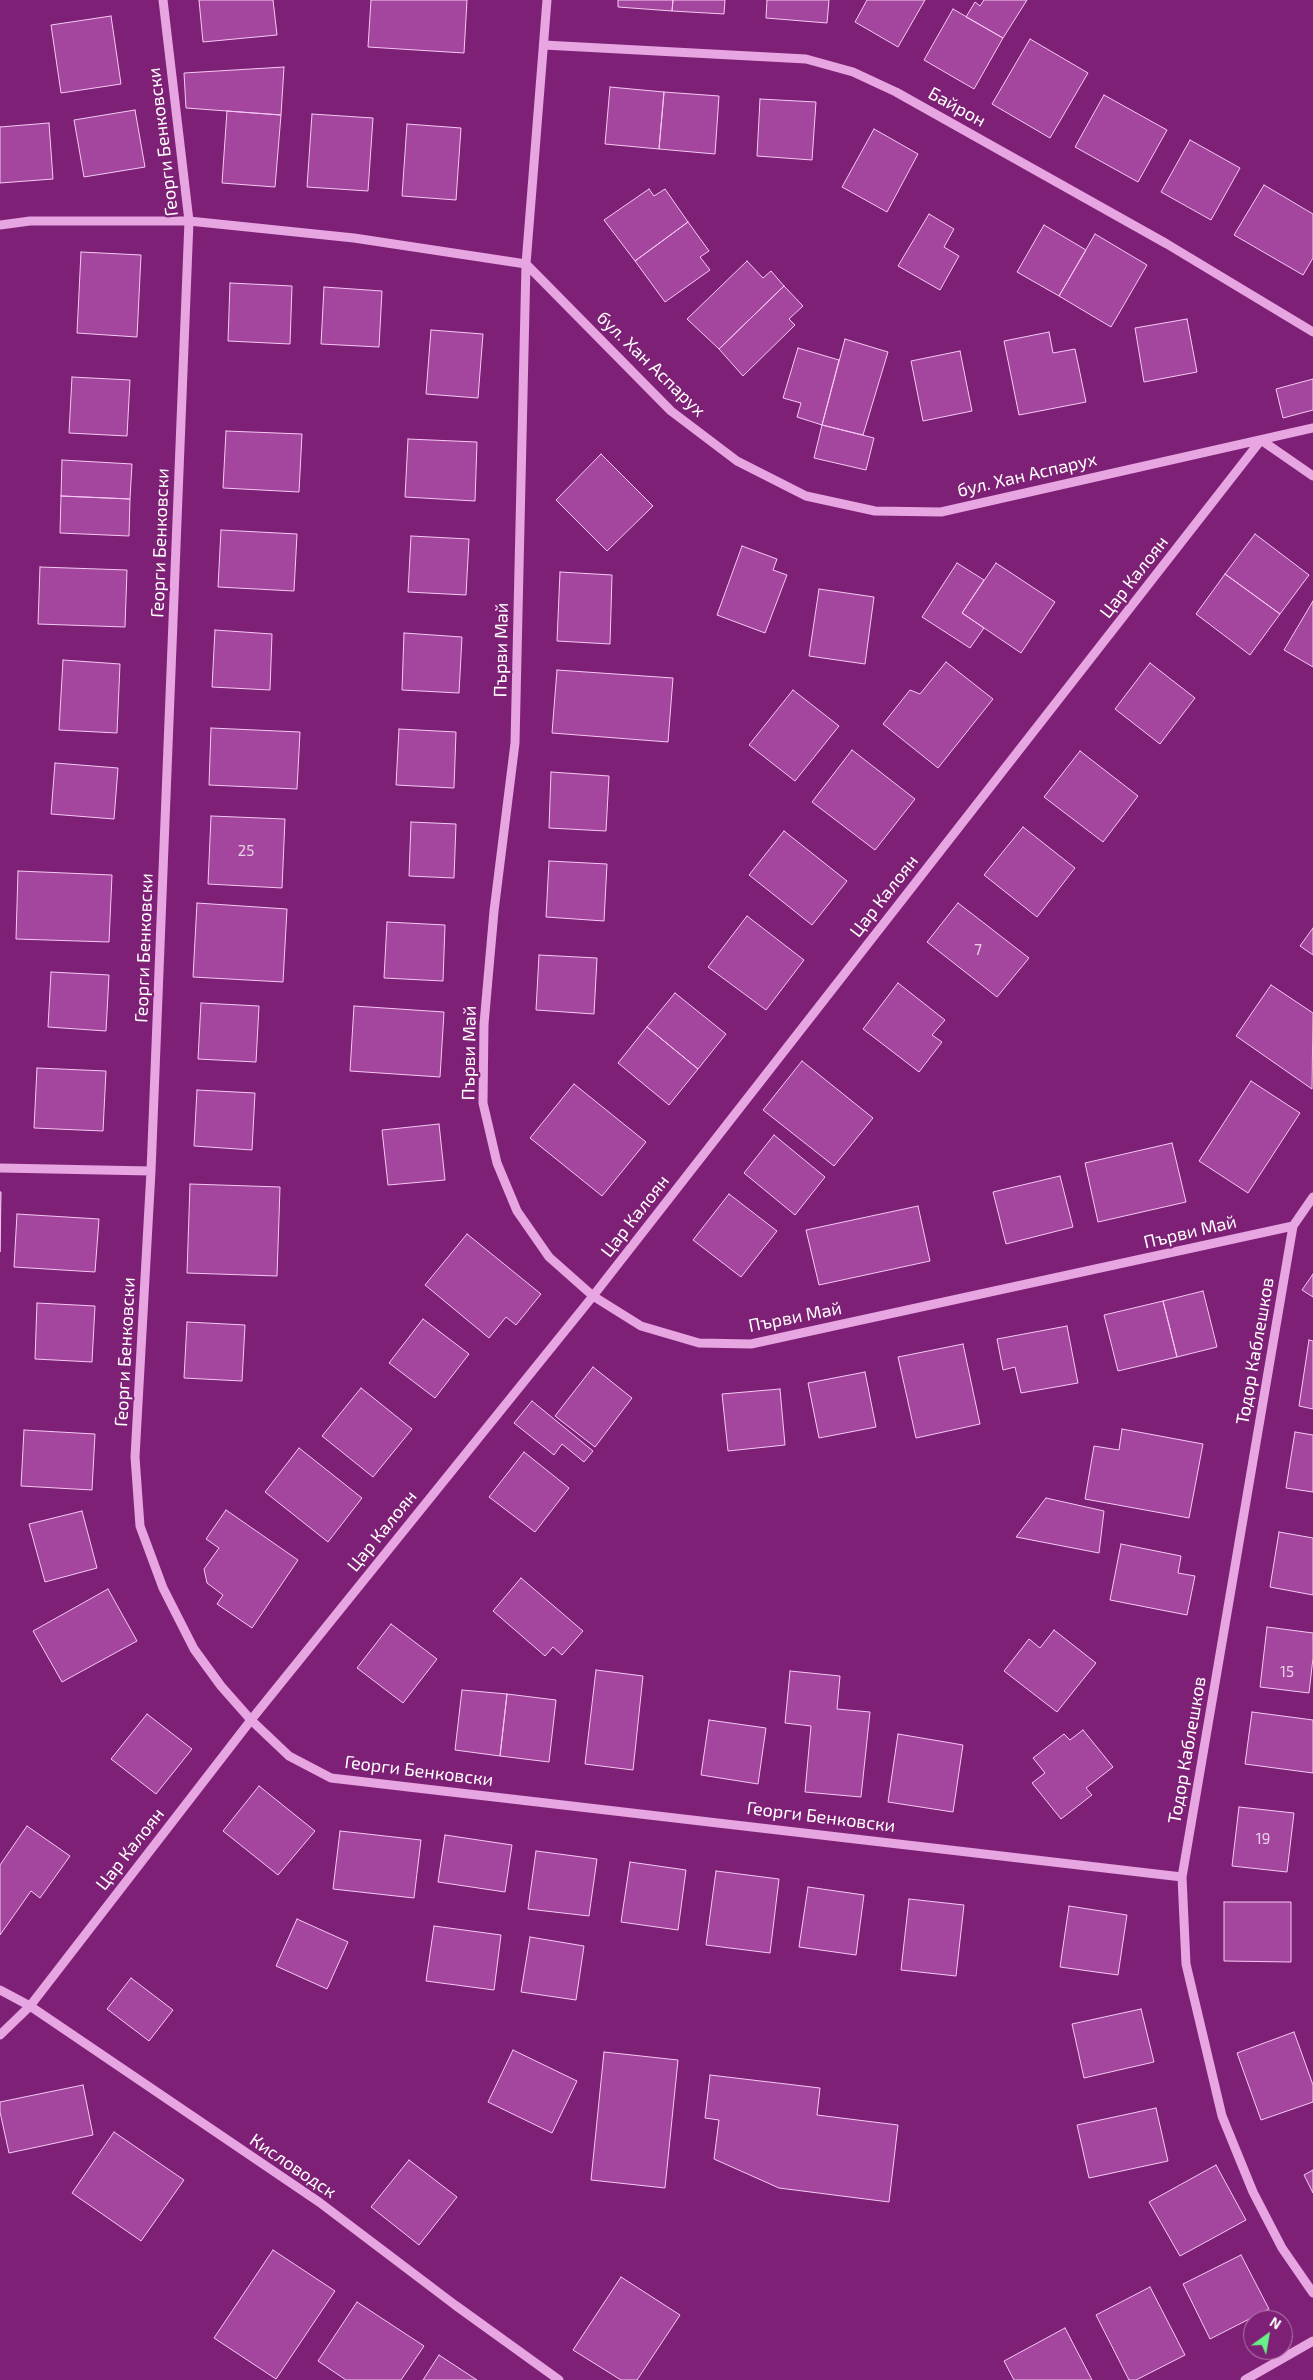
<!DOCTYPE html>
<meta charset="utf-8">
<style>
body{margin:0}
#map{position:relative;width:1313px;height:2380px;overflow:hidden;background:#7e2176;font-family:"Exo 2",sans-serif}
canvas{display:block}
.north{position:absolute;left:1243px;top:2310px;width:50px;height:50px;box-sizing:border-box;background:#7e2176;border:1px solid #b27aad;border-radius:50%;rotate:32deg;font-size:14px;font-weight:700;line-height:20px;text-align:center;color:#fff}
.north::after{content:'';display:block;margin:auto;width:18px;height:22px;background:#67f388;clip-path:polygon(50% 0,100% 100%,50% 72%,0 100%)}
</style>
<div id="map">
<canvas width="1313" height="2380"></canvas>
<div class="north">N</div>
</div>
<script>
const ctx = document.querySelector('canvas').getContext('2d');
ctx.lineJoin = 'round';
function paint(path, color) { ctx.fillStyle = color; ctx.fill(path, 'evenodd'); }
const poly = rows => new Path2D(rows.map(r => 'M' + r).join(''));
function strokePath(path, color, width, dash) { ctx.strokeStyle = color; ctx.lineWidth = width; ctx.lineCap = dash ? 'butt' : 'round'; ctx.setLineDash(dash || []); ctx.stroke(path); }
function label(font, color, halo, rows, align = 'center') {
  ctx.font = font + ' "Exo 2",sans-serif'; ctx.lineWidth = 4.5; ctx.setLineDash([]); ctx.textBaseline = 'middle'; ctx.strokeStyle = halo; ctx.fillStyle = color; for (const [text, x, y, turn = 0] of rows) {
    ctx.save(); ctx.translate(x, y); ctx.rotate((+turn || 0) * Math.PI / 180); ctx.textAlign = isNaN(turn) ? turn : align; if (halo) ctx.strokeText(text, 0, 0); ctx.fillText(text, 0, 0); ctx.restore();
  }
}
const building = poly([
 [199,0,273,0,277,35,203,42,199,0],
 [371,0,467,0,464,53,368,47,371,0],
 [618,0,673,0,672,11,618,7,618,0],
 [673,0,725,0,724,14,672,11,673,0],
 [767,0,829,0,827,23,766,18,767,0],
 [867,0,925,0,898,47,855,22,867,0],
 [984,0,1027,0,1003,38,966,17,975,2,980,6,984,0],
 [953,9,1003,38,974,89,924,60,953,9],
 [111,16,121,84,61,93,51,25,111,16],
 [1030,39,1088,73,1050,138,992,104,1030,39],
 [284,67,281,115,186,108,184,73,284,67],
 [610,87,664,92,659,149,605,144,610,87],
 [664,92,719,96,715,154,659,149,664,92],
 [1104,95,1167,130,1138,182,1075,147,1104,95],
 [760,99,816,102,812,160,757,156,760,99],
 [135,110,145,167,84,177,74,120,135,110],
 [227,111,281,115,275,187,222,183,227,111],
 [312,114,373,118,368,191,307,187,312,114],
 [49,123,53,179,0,183,0,127,49,123],
 [407,124,461,128,456,200,402,196,407,124],
 [874,129,918,154,887,212,842,187,874,129],
 [1190,140,1240,168,1211,220,1161,192,1190,140],
 [1264,185,1313,214,1313,258,1303,275,1234,235,1264,185],
 [649,189,654,196,665,189,688,222,635,261,604,220,649,189],
 [929,214,954,229,944,247,959,256,940,290,898,266,929,214],
 [688,222,709,251,700,257,710,270,665,302,635,261,688,222],
 [1044,225,1086,250,1059,296,1017,272,1044,225],
 [1095,234,1147,265,1111,327,1059,296,1095,234],
 [81,252,141,255,137,337,77,333,81,252],
 [747,261,763,278,771,271,784,286,719,349,687,319,747,261],
 [230,283,292,286,290,344,228,341,230,283],
 [784,286,803,306,789,319,795,325,743,376,719,349,784,286],
 [324,287,382,291,379,347,321,344,324,287],
 [1187,319,1197,372,1144,382,1135,328,1187,319],
 [431,330,483,334,478,398,426,394,431,330],
 [1049,332,1053,353,1075,349,1086,402,1019,415,1004,341,1049,332],
 [845,339,888,352,863,435,822,425,845,339],
 [798,348,839,360,822,425,797,417,801,403,783,398,798,348],
 [960,351,972,411,923,421,911,361,960,351],
 [72,377,130,380,127,436,69,433,72,377],
 [1313,379,1313,410,1283,418,1276,389,1313,379],
 [822,425,874,438,866,470,814,458,822,425],
 [226,431,302,434,299,492,223,488,226,431],
 [408,439,477,442,475,501,405,497,408,439],
 [601,454,653,506,607,551,556,500,601,454],
 [62,460,132,464,130,499,61,496,62,460],
 [61,496,130,499,129,536,60,533,61,496],
 [221,530,297,534,294,591,218,587,221,530],
 [1255,534,1309,575,1280,614,1225,574,1255,534],
 [411,536,469,539,466,595,408,592,411,536],
 [742,546,777,559,773,570,787,575,765,633,717,615,742,546],
 [957,563,984,580,962,613,984,628,970,648,922,617,957,563],
 [996,563,1055,602,1021,653,962,613,996,563],
 [40,567,127,570,125,627,38,624,40,567],
 [560,572,612,575,610,644,557,641,560,572],
 [1225,574,1280,614,1250,655,1196,614,1225,574],
 [819,589,874,597,865,664,809,656,819,589],
 [1313,601,1313,667,1284,650,1313,601],
 [215,630,272,634,270,690,212,687,215,630],
 [404,633,462,637,459,693,402,690,404,633],
 [63,660,120,664,117,733,59,730,63,660],
 [946,662,993,699,938,768,883,724,910,690,920,694,946,662],
 [1150,663,1195,698,1160,744,1115,709,1150,663],
 [557,670,673,678,668,742,552,733,557,670],
 [793,690,839,726,795,781,749,745,793,690],
 [211,728,300,732,297,789,209,785,211,728],
 [399,729,456,732,454,788,396,785,399,729],
 [852,750,915,799,875,850,812,802,852,750],
 [1080,751,1138,796,1103,842,1044,797,1080,751],
 [55,763,118,768,114,819,51,814,55,763],
 [551,772,609,776,606,831,549,828,551,772],
 [211,816,285,819,282,888,208,884,211,816],
 [411,822,456,824,454,878,409,876,411,822],
 [1023,827,1075,868,1037,917,984,875,1023,827],
 [784,831,847,881,812,925,749,875,784,831],
 [549,861,607,864,604,921,546,917,549,861],
 [18,871,112,875,109,942,16,939,18,871],
 [197,903,287,909,283,982,193,977,197,903],
 [958,903,1029,958,997,997,927,942,958,903],
 [747,916,804,960,766,1010,708,967,747,916],
 [387,922,445,925,443,981,384,978,387,922],
 [1313,928,1313,955,1300,946,1313,928],
 [539,955,597,958,594,1014,536,1010,539,955],
 [51,972,109,975,106,1031,48,1027,51,972],
 [898,983,945,1020,932,1035,942,1042,919,1072,863,1029,898,983],
 [1271,985,1313,1013,1312,1089,1236,1036,1271,985],
 [675,993,726,1034,698,1069,647,1027,675,993],
 [201,1003,259,1006,256,1062,198,1059,201,1003],
 [354,1006,444,1012,440,1077,350,1071,354,1006],
 [647,1027,698,1069,669,1105,618,1063,647,1027],
 [802,1061,873,1118,834,1166,763,1110,802,1061],
 [37,1068,106,1071,103,1131,34,1128,37,1068],
 [1251,1081,1300,1113,1248,1193,1199,1161,1251,1081],
 [574,1084,646,1142,602,1196,530,1138,574,1084],
 [197,1090,255,1093,252,1150,194,1146,197,1090],
 [439,1124,445,1180,388,1185,382,1130,439,1124],
 [774,1135,825,1177,795,1215,744,1173,774,1135],
 [1172,1143,1186,1202,1098,1222,1085,1163,1172,1143],
 [1060,1176,1073,1227,1006,1244,993,1192,1060,1176],
 [190,1184,280,1187,277,1276,187,1273,190,1184],
 [0,1192,1,1192,0,1252,0,1192],
 [729,1194,777,1231,741,1277,693,1240,729,1194],
 [918,1206,930,1261,819,1285,806,1230,918,1206],
 [17,1214,99,1219,95,1272,14,1267,17,1214],
 [467,1234,541,1294,516,1325,506,1317,489,1338,425,1285,467,1234],
 [1313,1274,1313,1297,1302,1290,1313,1274],
 [1203,1291,1217,1347,1177,1357,1163,1301,1203,1291],
 [1163,1301,1177,1357,1118,1371,1104,1315,1163,1301],
 [37,1303,95,1306,92,1362,35,1359,37,1303],
 [423,1319,469,1354,435,1398,389,1363,423,1319],
 [187,1322,245,1325,242,1381,184,1378,187,1322],
 [1067,1326,1078,1383,1021,1393,1015,1367,1003,1370,997,1339,1067,1326],
 [1309,1340,1313,1341,1313,1409,1299,1406,1309,1340],
 [963,1344,980,1424,916,1438,898,1357,963,1344],
 [593,1367,632,1398,595,1447,555,1416,593,1367],
 [865,1372,876,1427,819,1438,808,1383,865,1372],
 [361,1388,412,1429,373,1477,322,1436,361,1388],
 [780,1389,785,1445,728,1451,722,1394,780,1389],
 [532,1401,593,1451,584,1462,562,1444,554,1455,514,1423,532,1401],
 [1122,1429,1203,1444,1189,1518,1085,1499,1094,1446,1119,1450,1122,1429],
 [24,1430,95,1434,92,1490,21,1486,24,1430],
 [1295,1432,1313,1435,1313,1492,1286,1488,1295,1432],
 [299,1448,362,1498,328,1542,265,1492,299,1448],
 [524,1452,569,1488,535,1532,489,1497,524,1452],
 [1046,1498,1104,1511,1099,1553,1016,1537,1046,1498],
 [226,1510,298,1560,252,1628,217,1604,223,1595,207,1583,204,1569,219,1548,206,1539,226,1510],
 [82,1511,97,1568,45,1582,29,1524,82,1511],
 [1279,1532,1313,1538,1313,1595,1270,1587,1279,1532],
 [1121,1544,1181,1556,1178,1573,1195,1576,1187,1615,1110,1600,1121,1544],
 [521,1578,583,1631,562,1655,553,1647,545,1656,493,1611,521,1578],
 [108,1589,137,1641,62,1682,33,1631,108,1589],
 [391,1624,437,1659,403,1703,357,1668,391,1624],
 [1267,1627,1313,1633,1313,1658,1309,1693,1260,1687,1267,1627],
 [1054,1630,1096,1663,1057,1712,1004,1671,1029,1639,1040,1648,1054,1630],
 [596,1670,643,1676,633,1770,585,1764,596,1670],
 [790,1671,840,1676,837,1709,870,1712,861,1797,805,1792,811,1726,785,1723,790,1671],
 [462,1690,507,1694,500,1756,455,1750,462,1690],
 [507,1694,556,1700,549,1762,500,1756,507,1694],
 [1252,1712,1313,1720,1313,1773,1245,1764,1252,1712],
 [147,1714,192,1749,156,1794,111,1759,147,1714],
 [709,1720,766,1728,758,1784,701,1775,709,1720],
 [1083,1730,1113,1767,1086,1788,1092,1795,1061,1819,1032,1783,1045,1773,1033,1758,1064,1734,1070,1740,1083,1730],
 [898,1734,963,1745,953,1812,888,1802,898,1734],
 [259,1786,315,1831,278,1875,223,1831,259,1786],
 [1239,1807,1294,1813,1287,1872,1232,1866,1239,1807],
 [27,1826,70,1856,40,1898,31,1891,0,1935,0,1865,27,1826],
 [340,1831,421,1840,414,1898,333,1889,340,1831],
 [445,1835,512,1845,505,1892,438,1882,445,1835],
 [536,1851,597,1859,589,1916,528,1909,536,1851],
 [630,1862,686,1870,678,1930,621,1922,630,1862],
 [716,1871,779,1879,770,1953,706,1945,716,1871],
 [808,1887,864,1895,856,1955,799,1947,808,1887],
 [909,1899,964,1905,956,1976,901,1970,909,1899],
 [1224,1902,1291,1902,1291,1962,1224,1961,1224,1902],
 [1069,1906,1127,1915,1118,1975,1060,1967,1069,1906],
 [297,1919,348,1942,327,1989,276,1966,297,1919],
 [434,1926,501,1935,494,1990,426,1981,434,1926],
 [530,1937,584,1946,576,2000,521,1992,530,1937],
 [131,1978,173,2010,149,2041,107,2009,131,1978],
 [1141,2009,1154,2062,1084,2078,1072,2024,1141,2009],
 [1294,2032,1313,2085,1313,2102,1261,2120,1237,2053,1294,2032],
 [513,2050,577,2081,552,2133,488,2102,513,2050],
 [604,2052,678,2060,665,2188,591,2180,604,2052],
 [710,2075,820,2088,817,2115,898,2125,889,2202,779,2188,714,2159,719,2120,705,2118,710,2075],
 [83,2085,93,2135,9,2153,0,2112,0,2102,83,2085],
 [1156,2108,1168,2161,1089,2178,1077,2125,1156,2108],
 [114,2132,184,2180,141,2241,72,2193,114,2132],
 [409,2160,457,2197,419,2245,371,2207,409,2160],
 [1216,2165,1246,2220,1180,2256,1149,2202,1216,2165],
 [1313,2170,1313,2193,1304,2175,1313,2170],
 [273,2250,335,2291,276,2379,214,2338,273,2250],
 [1241,2255,1269,2309,1210,2339,1183,2284,1241,2255],
 [621,2277,680,2315,637,2380,621,2380,573,2350,621,2277],
 [1150,2287,1185,2355,1136,2380,1129,2380,1096,2315,1150,2287],
 [357,2302,424,2346,401,2380,346,2380,318,2361,357,2302],
 [1065,2328,1092,2380,1014,2380,1004,2361,1065,2328],
 [439,2355,477,2380,423,2380,439,2355]
]);
const minor = poly([
 [163,0,189,221,151,1171,135,1457,140,1526,163,1588,194,1649,221,1686,251,1720,289,1756,331,1778,1182,1877],
 [547,0,526,264,671,411,737,461,806,496,875,511,941,512,1313,428],
 [544,45,806,59,853,72,896,92,1167,244,1313,332],
 [0,225,30,221,189,221,354,238,526,264,515,743,494,911,484,1024,483,1103,497,1163,517,1211,549,1257,593,1296,641,1326,699,1343,751,1344,1293,1226],
 [0,1168,151,1171],
 [1313,1197,1293,1226,1182,1877,1186,1964,1222,2116,1253,2192,1282,2248,1313,2293],
 [0,1990,30,2006,319,2202,455,2305,559,2380],
 [0,2035,30,2006,251,1720,593,1296,1261,440,1313,476],
 [1245,2380,1313,2341]
]);
const numberNames = [
 ["25",246,851],
 ["7",978,950],
 ["15",1287,1672],
 ["19",1263,1839]
];
const streetNames = [
 ["Байрон",957,107,29],
 ["Георги Бенковски",163,142,-97],
 ["бул. Хан Аспарух",651,364,44],
 ["бул. Хан Аспарух",1027,475,-13],
 ["Георги Бенковски",160,543,-88],
 ["Цар Калоян",1134,577,-52],
 ["Първи Май",501,650,-89],
 ["Цар Калоян",884,896,-52],
 ["Георги Бенковски",144,948,-88],
 ["Първи Май",469,1053,-89],
 ["Цар Калоян",635,1216,-52],
 ["Първи Май",1190,1232,-13],
 ["Първи Май",795,1317,-11],
 ["Тодор Каблешков",1255,1351,-80],
 ["Георги Бенковски",125,1352,-87],
 ["Цар Калоян",382,1531,-51],
 ["Тодор Каблешков",1187,1750,-80],
 ["Георги Бенковски",419,1771,7],
 ["Георги Бенковски",821,1817,7],
 ["Цар Калоян",130,1849,-52],
 ["Кисловодск",293,2166,34]
];
paint(building, '#a5469e');
strokePath(building, '#f5c9f2', 1);
strokePath(minor, '#e7a5e2', 9);
label('15px', '#e8d1e7', null, numberNames);
label('18px', '#fff', '#7e2176', streetNames);
</script>
